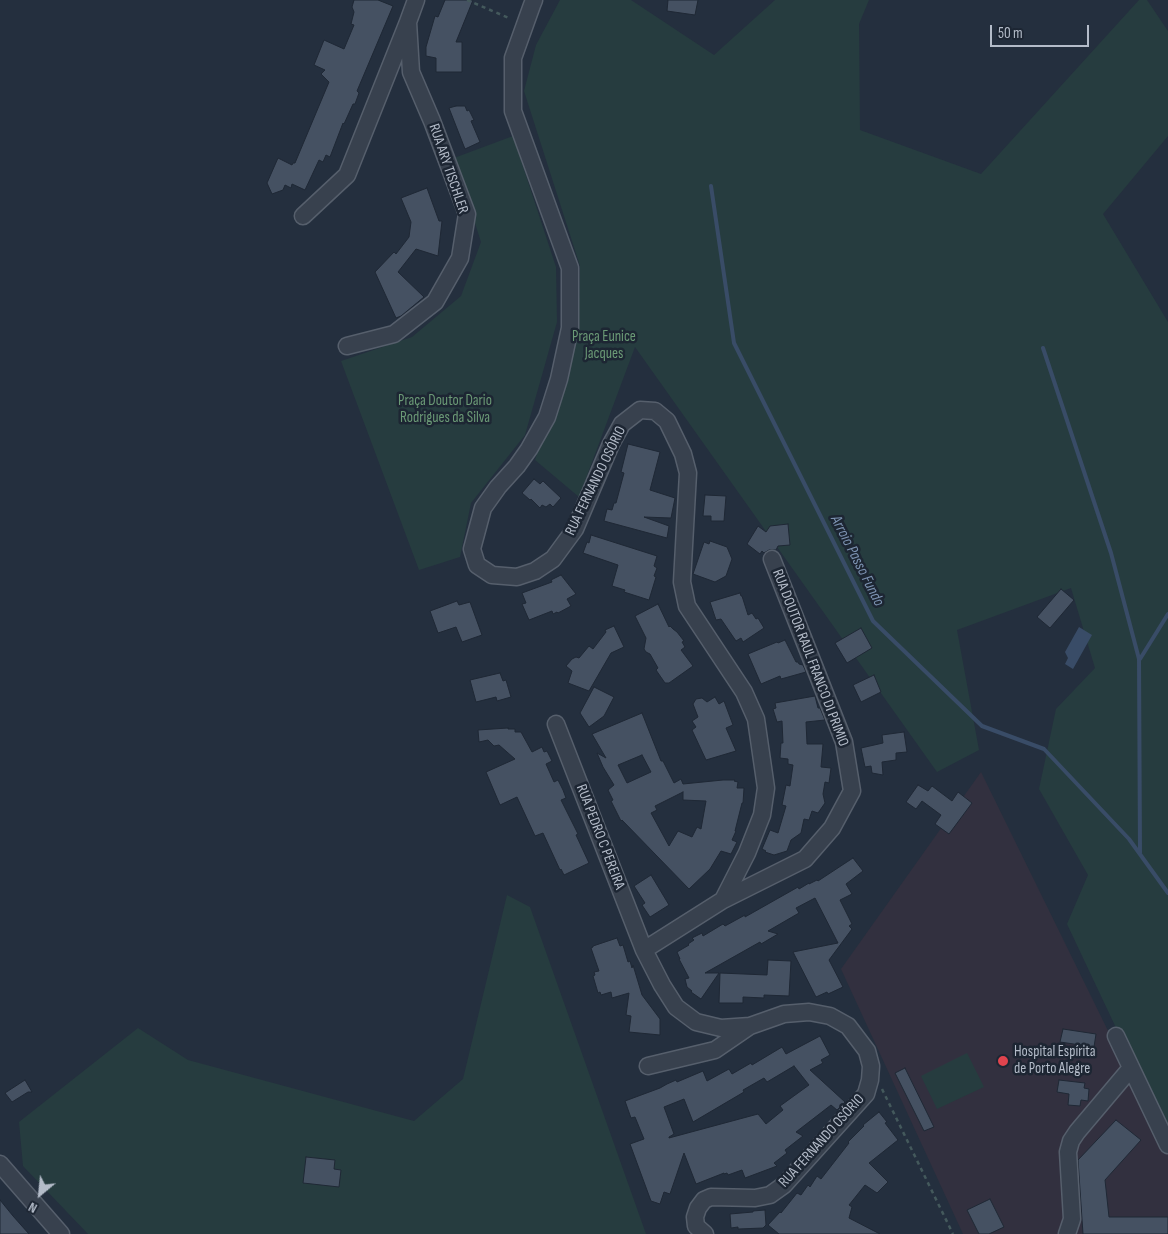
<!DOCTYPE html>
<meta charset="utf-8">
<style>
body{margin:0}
#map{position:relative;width:1168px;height:1234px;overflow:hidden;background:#242f3e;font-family:"Sofia Sans Condensed",sans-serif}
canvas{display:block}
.north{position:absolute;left:15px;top:1169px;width:50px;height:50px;-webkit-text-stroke:4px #1d2633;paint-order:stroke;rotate:208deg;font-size:14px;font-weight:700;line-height:20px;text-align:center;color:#b4bcc9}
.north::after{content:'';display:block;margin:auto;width:18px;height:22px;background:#b4bcc9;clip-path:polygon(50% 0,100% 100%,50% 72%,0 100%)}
.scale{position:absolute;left:990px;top:25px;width:99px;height:22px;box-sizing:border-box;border:2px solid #b4bcc9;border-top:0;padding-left:6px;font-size:15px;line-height:18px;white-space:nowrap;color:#b4bcc9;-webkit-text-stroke:4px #1d2633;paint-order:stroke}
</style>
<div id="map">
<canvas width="1168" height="1234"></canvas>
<div class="north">N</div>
<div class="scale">50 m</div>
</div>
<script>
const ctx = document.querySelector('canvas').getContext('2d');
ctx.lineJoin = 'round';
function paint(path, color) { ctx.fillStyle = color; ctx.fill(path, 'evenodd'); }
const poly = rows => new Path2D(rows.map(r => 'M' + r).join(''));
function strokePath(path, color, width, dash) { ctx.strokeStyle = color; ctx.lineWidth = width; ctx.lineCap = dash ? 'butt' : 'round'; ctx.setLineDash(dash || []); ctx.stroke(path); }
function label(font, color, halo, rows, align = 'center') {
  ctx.font = font + ' "Sofia Sans Condensed",sans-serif'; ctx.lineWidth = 5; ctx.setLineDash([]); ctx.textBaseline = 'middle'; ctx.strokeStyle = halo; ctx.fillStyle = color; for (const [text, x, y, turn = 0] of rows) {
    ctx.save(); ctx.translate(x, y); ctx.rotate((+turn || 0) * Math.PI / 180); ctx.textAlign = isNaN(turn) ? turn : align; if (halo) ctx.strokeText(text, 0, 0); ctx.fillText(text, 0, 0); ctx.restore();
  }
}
const medical = poly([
 [981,772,1168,1153,1168,1234,963,1234,841,969]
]);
const green = poly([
 [560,0,631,0,714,55,775,0,869,0,859,24,860,130,981,174,1139,0,1147,0,1168,31,1168,136,1103,214,1168,322,1168,1138,1067,924,1088,875,1039,789,1056,709,1095,668,1071,588,957,630,979,750,937,772,635,347,579,497,535,460,578,330,580,266,524,91,536,45],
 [513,136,556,267,557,322,525,435,471,503,460,557,419,570,341,361,412,337,461,296,481,242,454,158],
 [507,895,530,907,646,1234,88,1234,23,1166,19,1122,138,1028,188,1060,414,1121,463,1079],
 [967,1053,984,1087,937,1109,921,1076]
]);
const water = poly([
 [1079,627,1092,635,1073,669,1065,664,1068,658,1065,652]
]);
const stream = poly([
 [711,186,734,343,873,621,982,726,1044,749,1129,839,1168,893],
 [1043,348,1111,553,1139,659,1140,853],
 [1140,659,1168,614]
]);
const building = poly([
 [354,0,378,0,393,6,357,91,359,93,355,104,353,104,344,124,343,123,330,157,326,155,323,162,319,160,305,190,292,184,291,188,285,185,283,190,272,194,267,183,278,158,292,165,293,163,295,163,329,82,321,74,325,70,314,65,324,40,344,49,354,25,351,24,354,12,352,7,354,0],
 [445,0,473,0,456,42,462,42,462,72,436,72,436,58,426,56,426,47,435,16,438,17,445,0],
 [668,0,698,0,695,15,667,11,668,0],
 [456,106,465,106,467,111,469,110,474,120,471,121,480,142,465,149,449,108,456,106],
 [427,188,439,221,442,221,438,256,416,249,398,272,424,297,401,316,396,318,375,272,394,252,396,254,409,237,411,222,401,198,427,188],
 [628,444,660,452,650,490,675,498,671,518,644,517,669,526,667,538,604,521,607,509,612,510,614,503,616,503,624,473,621,472,628,444],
 [534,479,540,484,543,481,561,498,553,507,550,504,546,507,542,505,540,508,531,499,530,500,522,493,534,479],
 [705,495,726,496,724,521,711,521,711,516,703,516,705,495],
 [788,524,790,545,778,546,776,550,769,550,764,553,762,551,760,554,747,544,758,526,766,532,770,526,788,524],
 [591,535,657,556,654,566,657,568,654,576,656,577,649,600,624,592,625,590,612,586,618,565,583,553,587,542,589,543,591,535],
 [710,541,727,547,732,559,726,576,715,582,693,574,704,542,709,544,710,541],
 [561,575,576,594,567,599,571,606,558,613,557,612,553,614,552,611,529,620,522,604,526,603,522,593,552,582,551,580,561,575],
 [1061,589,1074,600,1050,628,1037,617,1061,589],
 [740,593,741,596,742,596,748,615,752,613,756,619,758,618,764,628,743,642,741,638,736,641,721,619,716,620,710,602,740,593],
 [457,601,459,605,470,602,482,635,462,642,456,627,438,633,430,611,457,601],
 [658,604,669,627,670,626,673,629,677,632,684,641,682,642,685,647,681,650,693,666,669,683,665,683,656,670,658,668,650,654,646,652,644,649,646,638,635,616,658,604],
 [614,626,624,647,611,653,589,691,568,683,572,671,566,666,572,659,576,657,579,658,589,646,593,649,606,632,605,630,614,626],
 [861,628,872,648,847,663,835,643,861,628],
 [785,640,796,662,798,662,799,664,803,665,806,672,781,679,780,676,761,684,748,654,777,642,778,643,785,640],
 [500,673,503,681,506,680,511,697,497,701,496,697,476,702,470,680,500,673],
 [874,675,881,692,861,702,853,685,874,675],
 [594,687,614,697,604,716,589,727,580,713,594,687],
 [815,696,818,708,820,708,825,720,806,722,807,744,823,744,821,767,831,768,829,783,825,782,823,794,825,803,818,813,812,811,809,820,804,819,801,833,791,840,787,851,774,855,765,852,766,851,762,849,770,830,778,833,786,806,782,805,786,785,790,786,793,765,788,764,788,759,780,758,781,743,783,743,782,721,777,722,773,709,776,708,775,703,815,696],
 [715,697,719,704,724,701,733,725,726,728,736,751,706,760,692,730,696,727,692,721,698,717,693,704,696,699,702,698,707,702,715,697],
 [642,713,661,761,663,761,674,783,681,779,683,784,723,780,735,780,734,781,738,782,737,788,744,788,743,803,742,803,735,831,736,831,732,840,737,842,731,854,721,851,710,869,689,889,622,820,621,821,611,801,613,800,608,790,614,785,603,767,597,753,606,758,592,734,642,713],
 [642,755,651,772,627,783,618,765,642,755],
 [683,792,683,800,706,801,701,829,697,827,692,837,678,831,669,846,651,813,657,810,655,806,683,792],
 [508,728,508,729,515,729,515,732,521,732,532,752,542,747,544,752,547,751,552,761,546,764,554,782,558,780,563,790,566,798,561,800,578,834,576,835,589,863,564,875,561,869,560,870,543,833,535,836,517,797,500,805,486,772,515,759,499,745,494,746,488,740,479,742,478,730,508,728],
 [904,732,907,752,896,753,896,760,882,762,883,775,872,773,871,766,865,767,861,748,883,743,882,735,904,732],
 [918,785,928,791,932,786,952,801,958,792,972,803,949,834,935,824,941,815,922,801,916,809,906,802,918,785],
 [853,858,863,871,846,884,852,894,840,900,852,924,849,926,852,929,829,960,843,987,828,994,827,992,816,997,793,952,838,943,815,898,796,908,799,913,768,931,778,934,761,944,760,942,705,973,719,973,701,999,691,992,692,991,687,987,685,979,689,978,679,959,680,959,677,952,689,945,688,944,694,940,692,938,702,933,703,936,723,924,725,926,745,915,745,917,798,887,799,889,809,883,809,884,817,880,818,881,853,858],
 [651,875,669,905,650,917,642,905,645,903,634,886,651,875],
 [617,938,620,946,623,945,628,962,630,961,632,968,633,965,642,995,660,1019,660,1035,629,1032,631,1016,626,1015,629,993,612,998,611,992,601,995,600,992,598,993,593,976,595,975,594,972,599,971,591,948,593,947,593,946,617,938],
 [768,960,791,961,789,996,764,995,764,998,743,997,743,1003,719,1003,720,973,767,975,768,960],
 [1063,1029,1096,1034,1094,1047,1060,1042,1063,1029],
 [820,1036,830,1055,821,1060,823,1063,810,1070,845,1102,837,1110,831,1105,796,1132,803,1136,785,1150,787,1153,774,1163,777,1166,745,1178,742,1170,728,1175,727,1173,724,1174,724,1173,696,1184,684,1153,670,1194,664,1192,660,1204,651,1201,630,1144,644,1139,635,1117,631,1118,625,1101,660,1088,667,1084,676,1080,677,1082,703,1071,707,1081,729,1069,732,1074,751,1063,752,1065,782,1047,786,1054,820,1036],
 [794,1066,809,1085,780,1106,783,1110,766,1124,758,1114,669,1138,669,1137,674,1134,664,1107,684,1099,693,1122,744,1092,743,1090,764,1078,767,1082,794,1066],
 [905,1068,934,1127,924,1131,895,1073,905,1068],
 [25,1080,32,1092,28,1092,12,1102,5,1093,25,1080],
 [1059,1080,1085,1083,1084,1088,1089,1089,1088,1101,1081,1100,1080,1106,1068,1105,1069,1094,1057,1092,1059,1080],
 [879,1112,887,1122,885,1123,898,1140,869,1163,888,1182,877,1193,865,1185,849,1205,852,1207,849,1218,880,1234,779,1234,768,1225,780,1212,781,1213,797,1193,801,1195,808,1185,810,1187,817,1176,821,1179,849,1143,848,1142,864,1126,863,1125,879,1112],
 [1116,1120,1141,1140,1105,1180,1109,1217,1168,1217,1168,1234,1083,1234,1078,1160,1116,1120],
 [306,1157,335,1160,334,1169,341,1170,339,1187,303,1183,306,1157],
 [990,1199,1004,1227,989,1234,979,1234,967,1210,990,1199],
 [0,1200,13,1216,29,1234,0,1234,0,1200],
 [765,1210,766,1225,763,1228,738,1229,738,1227,731,1228,730,1214,753,1212,753,1211,765,1210]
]);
const path = poly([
 [467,0,511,19],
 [882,1089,953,1234]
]);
const minor = poly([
 [534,0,532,5,513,58,513,111,570,268,570,328,559,379,547,417,529,449,517,466,498,487,483,508,472,549,477,565,492,575,517,577,535,571,553,559,575,529,611,444,622,424,640,410,655,411,667,421,683,454,688,473,682,582,687,606,744,692,756,719,766,788,762,815,747,853,723,900,644,950],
 [303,216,347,175,408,22,416,0],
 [347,346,394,334,435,302,460,258,467,214,432,121,411,72,408,22],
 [556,724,644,950,662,985,676,1007,696,1022,721,1028,750,1026,784,1014,809,1012,830,1016,848,1026,867,1051,871,1066,870,1080,866,1094,784,1185,770,1195,755,1198,711,1197,704,1200,698,1208,695,1217,696,1226,705,1234],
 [723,900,805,859,832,828,852,791,844,742,772,559],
 [1116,1036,1168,1145],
 [648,1066,715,1050,750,1026],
 [0,1164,61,1234],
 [1067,1234,1072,1219,1068,1152,1071,1141,1077,1132,1131,1068]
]);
const markers = [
 [1003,1061,6,"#e0444e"]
];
const streetNames = [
 ["RUA ARY TISCHLER",448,169,71],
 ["RUA FERNANDO OSÓRIO",596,481,-64],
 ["RUA DOUTOR RAUL FRANCO DI PRIMIO",810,658,69],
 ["RUA PEDRO C PEREIRA",600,837,69],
 ["RUA FERNANDO OSÓRIO",822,1141,-48]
];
const parkNames = [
 ["Praça Eunice",604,337],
 ["Jacques",604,354],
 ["Praça Doutor Dario",445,401],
 ["Rodrigues da Silva",445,418]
];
const poiNames = [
 ["Hospital Espírita",1014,1052],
 ["de Porto Alegre",1014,1069]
];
const waterNames = [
 ["Arroio Passo Fundo",857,561,63]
];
paint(medical, '#32303f');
paint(green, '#263c3f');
paint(water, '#394c67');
strokePath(stream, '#394c67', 4);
paint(building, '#455162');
strokePath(building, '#1f2835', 1);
strokePath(minor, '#565f6c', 19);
strokePath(path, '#44595c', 2.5, [4, 4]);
strokePath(minor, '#38414e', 16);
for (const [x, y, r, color] of markers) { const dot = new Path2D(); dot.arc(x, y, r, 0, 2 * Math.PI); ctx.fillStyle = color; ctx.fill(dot); strokePath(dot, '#1d2633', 2); }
label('15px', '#b4bcc9', '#1d2633', streetNames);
label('15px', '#6b9a76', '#1d2633', parkNames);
label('15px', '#b4bcc9', '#1d2633', poiNames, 'left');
label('italic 16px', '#7c92b1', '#1d2633', waterNames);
</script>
